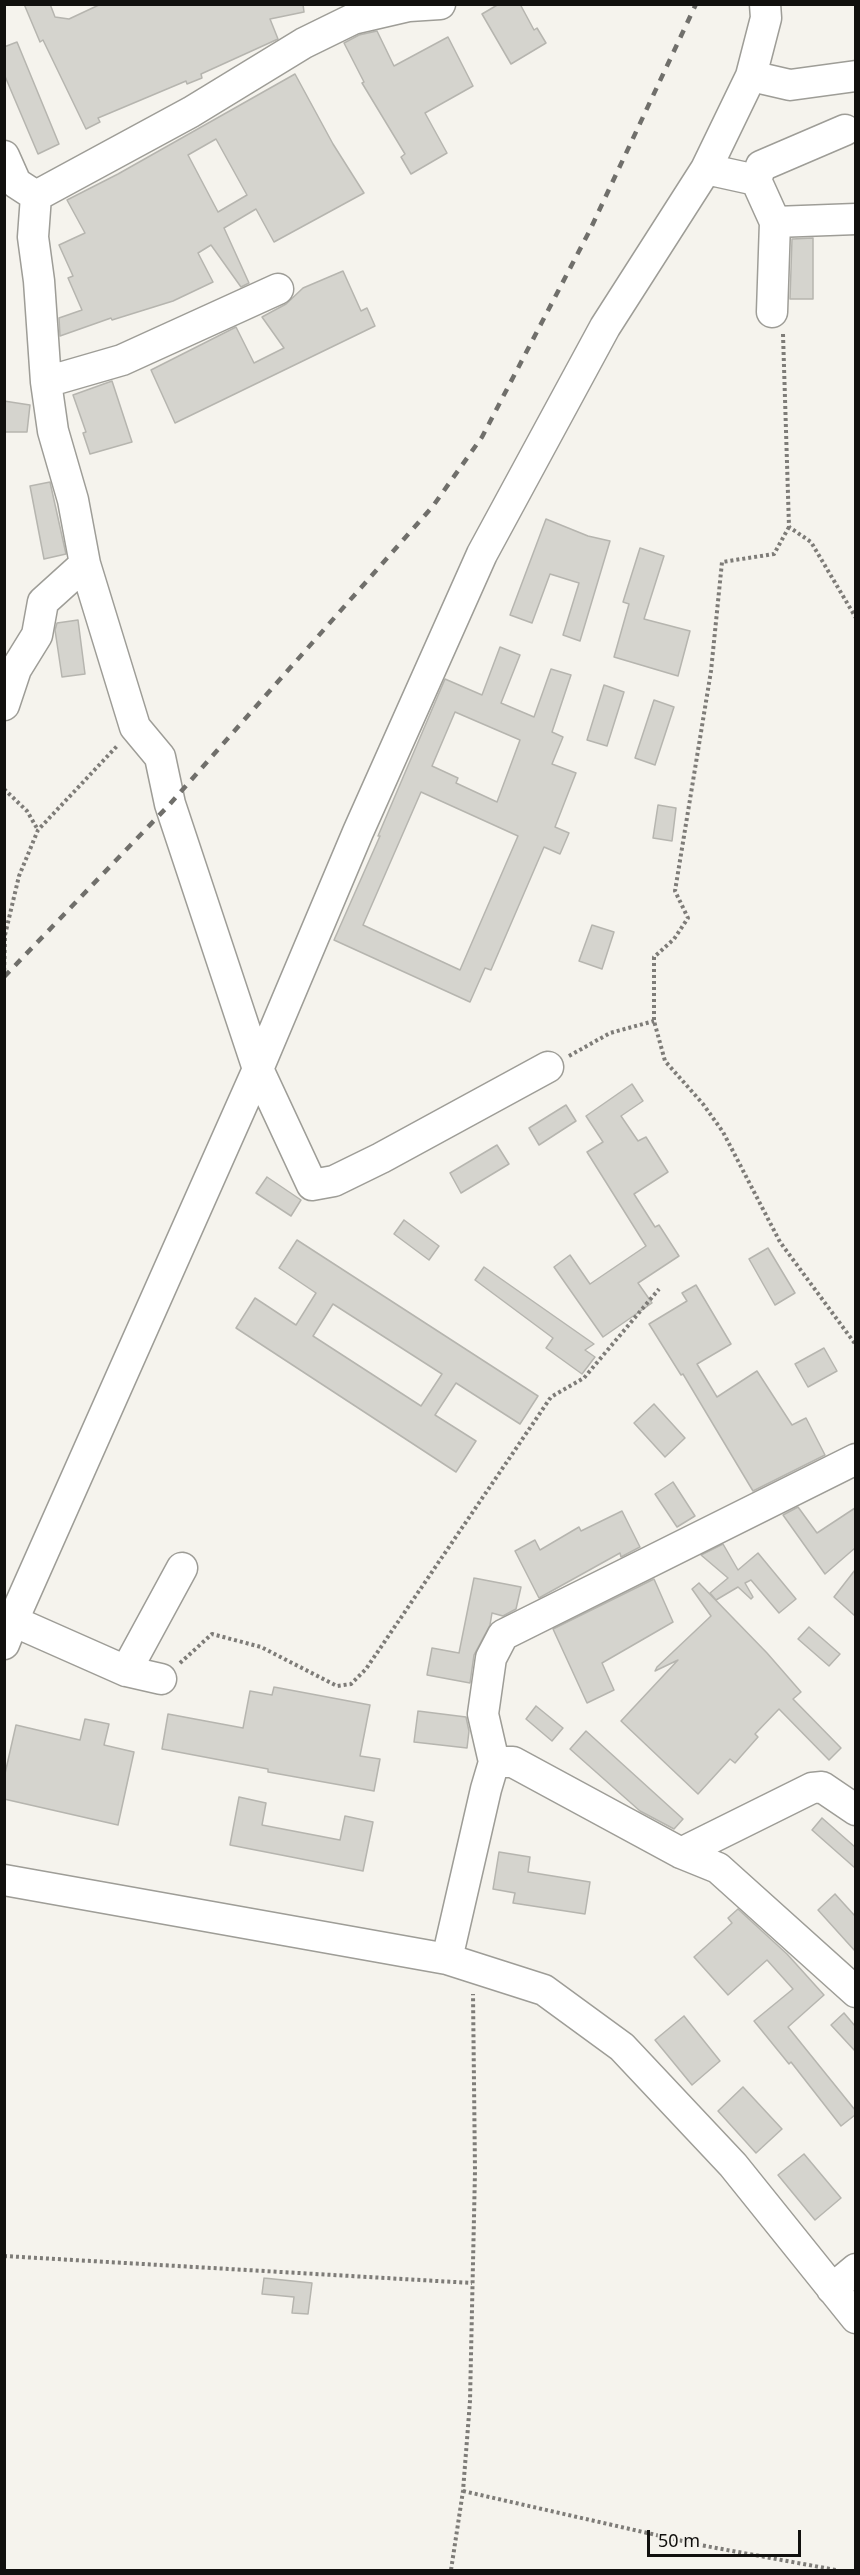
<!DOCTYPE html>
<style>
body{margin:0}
#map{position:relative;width:860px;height:2575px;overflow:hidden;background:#f5f3ed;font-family:"Noto Sans",sans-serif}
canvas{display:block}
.frame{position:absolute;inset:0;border:6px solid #11100e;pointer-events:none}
.scale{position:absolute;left:647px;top:2530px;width:154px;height:27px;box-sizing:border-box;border:3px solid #11100e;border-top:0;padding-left:8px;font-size:18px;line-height:21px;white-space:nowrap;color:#11100e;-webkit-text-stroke:4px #f5f3ed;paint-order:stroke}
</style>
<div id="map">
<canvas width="860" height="2575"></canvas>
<div class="frame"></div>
<div class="scale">50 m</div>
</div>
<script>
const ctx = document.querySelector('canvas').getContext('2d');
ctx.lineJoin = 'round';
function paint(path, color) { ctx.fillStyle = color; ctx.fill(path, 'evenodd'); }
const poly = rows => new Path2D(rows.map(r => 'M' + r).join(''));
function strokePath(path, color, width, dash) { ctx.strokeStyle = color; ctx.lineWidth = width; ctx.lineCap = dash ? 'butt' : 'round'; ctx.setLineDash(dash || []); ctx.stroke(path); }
const building = poly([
 [24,4,50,4,55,17,69,19,101,4,303,4,304,12,270,19,278,39,201,74,202,78,187,84,186,81,98,118,100,122,86,129,43,40,40,42,24,4],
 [499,4,520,4,534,30,537,28,546,43,511,64,482,14,499,4],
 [377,31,394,66,448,37,473,86,425,113,447,153,411,174,401,157,405,154,362,83,364,82,344,43,359,35,377,31],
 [17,42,59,144,38,154,4,74,4,47,17,42],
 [295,74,333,144,364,193,274,242,256,209,224,228,249,283,241,287,211,245,198,253,213,282,173,301,112,320,111,318,60,336,59,318,82,310,68,278,73,276,59,245,85,233,67,200,118,174,295,74],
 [216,139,247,195,218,212,188,155,216,139],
 [813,238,813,299,790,299,792,239,813,238],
 [343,271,361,311,367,308,375,326,175,423,151,370,236,327,254,363,284,348,262,317,286,304,303,288,343,271],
 [112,381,132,442,90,454,83,433,86,432,73,395,112,381],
 [4,401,30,405,27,432,4,432,4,401],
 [50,482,66,554,44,559,30,486,50,482],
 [546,519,588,536,610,541,580,641,563,635,579,583,550,574,532,623,510,615,546,519],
 [640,548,664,556,644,619,690,631,678,676,614,657,629,604,623,602,640,548],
 [78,620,85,674,62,677,55,630,57,623,78,620],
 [500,647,520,655,501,703,534,717,551,669,571,675,552,732,563,737,552,764,576,773,555,827,569,833,560,854,544,847,491,970,485,968,470,1002,334,940,380,836,378,836,445,679,482,695,500,647],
 [455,712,520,740,497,802,456,783,458,778,432,766,455,712],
 [421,792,518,836,460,970,363,925,421,792],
 [604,685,624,692,607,746,587,740,604,685],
 [654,700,674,707,655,765,635,758,654,700],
 [658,805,676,808,672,841,653,838,658,805],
 [592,925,614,932,602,969,579,961,592,925],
 [632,1084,643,1101,621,1116,638,1141,646,1137,668,1172,634,1194,655,1227,659,1225,679,1256,638,1283,652,1303,603,1337,554,1267,570,1255,590,1284,646,1246,587,1152,603,1142,586,1116,632,1084],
 [566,1105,576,1121,539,1145,529,1128,566,1105],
 [497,1145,509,1164,461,1193,450,1173,497,1145],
 [267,1177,301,1200,291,1216,256,1193,267,1177],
 [404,1220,439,1246,429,1260,394,1234,404,1220],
 [297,1240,538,1396,520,1424,456,1383,435,1415,476,1441,456,1472,236,1328,255,1298,296,1325,316,1293,279,1268,297,1240],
 [333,1304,442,1374,421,1406,313,1336,333,1304],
 [768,1248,795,1293,775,1305,749,1259,768,1248],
 [484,1267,594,1344,585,1350,595,1357,582,1374,546,1348,553,1338,475,1280,484,1267],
 [696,1285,731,1344,697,1364,717,1397,757,1371,792,1425,806,1418,825,1455,753,1491,683,1374,681,1375,649,1324,687,1301,682,1293,696,1285],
 [824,1348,837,1371,808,1387,795,1364,824,1348],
 [654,1404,685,1438,665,1457,634,1423,654,1404],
 [673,1482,695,1516,677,1527,655,1494,673,1482],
 [798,1507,817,1533,855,1508,855,1548,825,1574,783,1515,798,1507],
 [622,1511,640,1547,621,1557,620,1553,539,1598,515,1551,535,1540,540,1550,579,1527,581,1531,622,1511],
 [723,1544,738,1570,758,1553,796,1599,779,1613,751,1580,745,1583,753,1597,751,1599,738,1587,716,1600,710,1593,728,1578,701,1555,723,1544],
 [855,1570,855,1616,834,1597,855,1570],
 [474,1578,521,1587,516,1609,503,1616,492,1613,490,1625,474,1655,470,1683,427,1675,432,1648,459,1653,474,1578],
 [654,1579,673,1622,602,1663,614,1690,587,1703,553,1629,654,1579],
 [699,1583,767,1653,801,1692,793,1699,841,1748,829,1760,779,1709,755,1734,758,1737,735,1763,730,1759,698,1794,621,1721,678,1660,655,1671,657,1667,711,1616,692,1589,699,1583],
 [809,1627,840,1654,829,1666,798,1639,809,1627],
 [274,1687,370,1705,360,1756,380,1759,374,1791,268,1772,268,1769,162,1749,168,1714,243,1728,250,1691,272,1695,274,1687],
 [536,1706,563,1728,552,1741,526,1719,536,1706],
 [418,1711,466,1717,469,1731,467,1748,414,1742,418,1711],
 [85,1719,109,1724,104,1745,134,1752,118,1825,4,1799,4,1778,16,1725,80,1740,85,1719],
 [586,1731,683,1819,674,1829,640,1811,570,1749,586,1731],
 [239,1797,266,1803,262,1825,340,1840,345,1816,373,1822,363,1871,230,1845,239,1797],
 [822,1818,855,1847,855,1868,812,1830,822,1818],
 [499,1852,530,1857,528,1872,590,1882,585,1914,513,1903,515,1893,493,1889,499,1852],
 [835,1894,855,1916,855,1951,818,1910,835,1894],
 [738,1909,787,1954,824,1995,788,2027,855,2110,855,2115,841,2126,791,2062,789,2064,754,2021,793,1989,767,1960,728,1995,694,1957,732,1923,728,1918,738,1909],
 [844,2013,855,2026,855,2051,831,2025,844,2013],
 [684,2016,720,2061,692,2085,655,2040,684,2016],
 [743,2087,782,2129,756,2153,718,2111,743,2087],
 [804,2154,841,2198,815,2220,778,2175,804,2154],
 [264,2278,312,2283,308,2314,292,2313,294,2297,262,2294,264,2278]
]);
const path = poly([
 [783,334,789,527,811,542,856,618],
 [789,527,774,554,722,562,711,671,675,891,688,918,674,939,654,957,654,1021,665,1061,703,1104,723,1132,780,1242,856,1345],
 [4,789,27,811,38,830],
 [4,977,5,935,19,876,38,830,118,745],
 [569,1056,610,1033,654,1021],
 [180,1663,212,1634,261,1647,337,1686,351,1684,366,1669,551,1397,584,1378,659,1289],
 [4,2256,472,2283],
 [463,2491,700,2545,836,2570],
 [451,2570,463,2491,470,2401,475,2171,473,1994]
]);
const minor = poly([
 [751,76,790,85,856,76],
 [4,156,16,183,36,196,33,237,39,281,46,382,53,431,73,500,85,564,135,727,160,757,170,804,258,1069,312,1185,334,1181,381,1158,548,1067],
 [706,169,756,180,775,222,772,312],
 [756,180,761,166,845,130],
 [36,196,191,112,304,43,353,19,409,6,440,4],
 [775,222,856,219],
 [46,382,122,360,278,289],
 [4,705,16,669,37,635,43,602,85,564],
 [13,1621,126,1671,161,1679],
 [4,1644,18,1609,258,1069,358,832,482,554,605,327,706,169,751,76,766,18,765,4],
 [126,1671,182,1568],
 [494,1762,513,1762,681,1853,718,1868,856,1992],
 [681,1853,812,1788,822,1787,856,1810],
 [4,1880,447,1959,544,1990,622,2047,733,2165,856,2318],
 [447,1959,486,1789,494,1762,483,1714,491,1658,503,1635,856,1459],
 [832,2289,856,2269]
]);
const rail = poly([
 [4,977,170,804,433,506,482,437,590,230,696,4]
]);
paint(building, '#d5d4ce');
strokePath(building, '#b6b5af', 1.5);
strokePath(minor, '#9e9d97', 33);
strokePath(path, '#7e7c78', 4, [3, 3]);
strokePath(minor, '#fff', 30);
strokePath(rail, '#706f6b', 4.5, [8, 8]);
</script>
